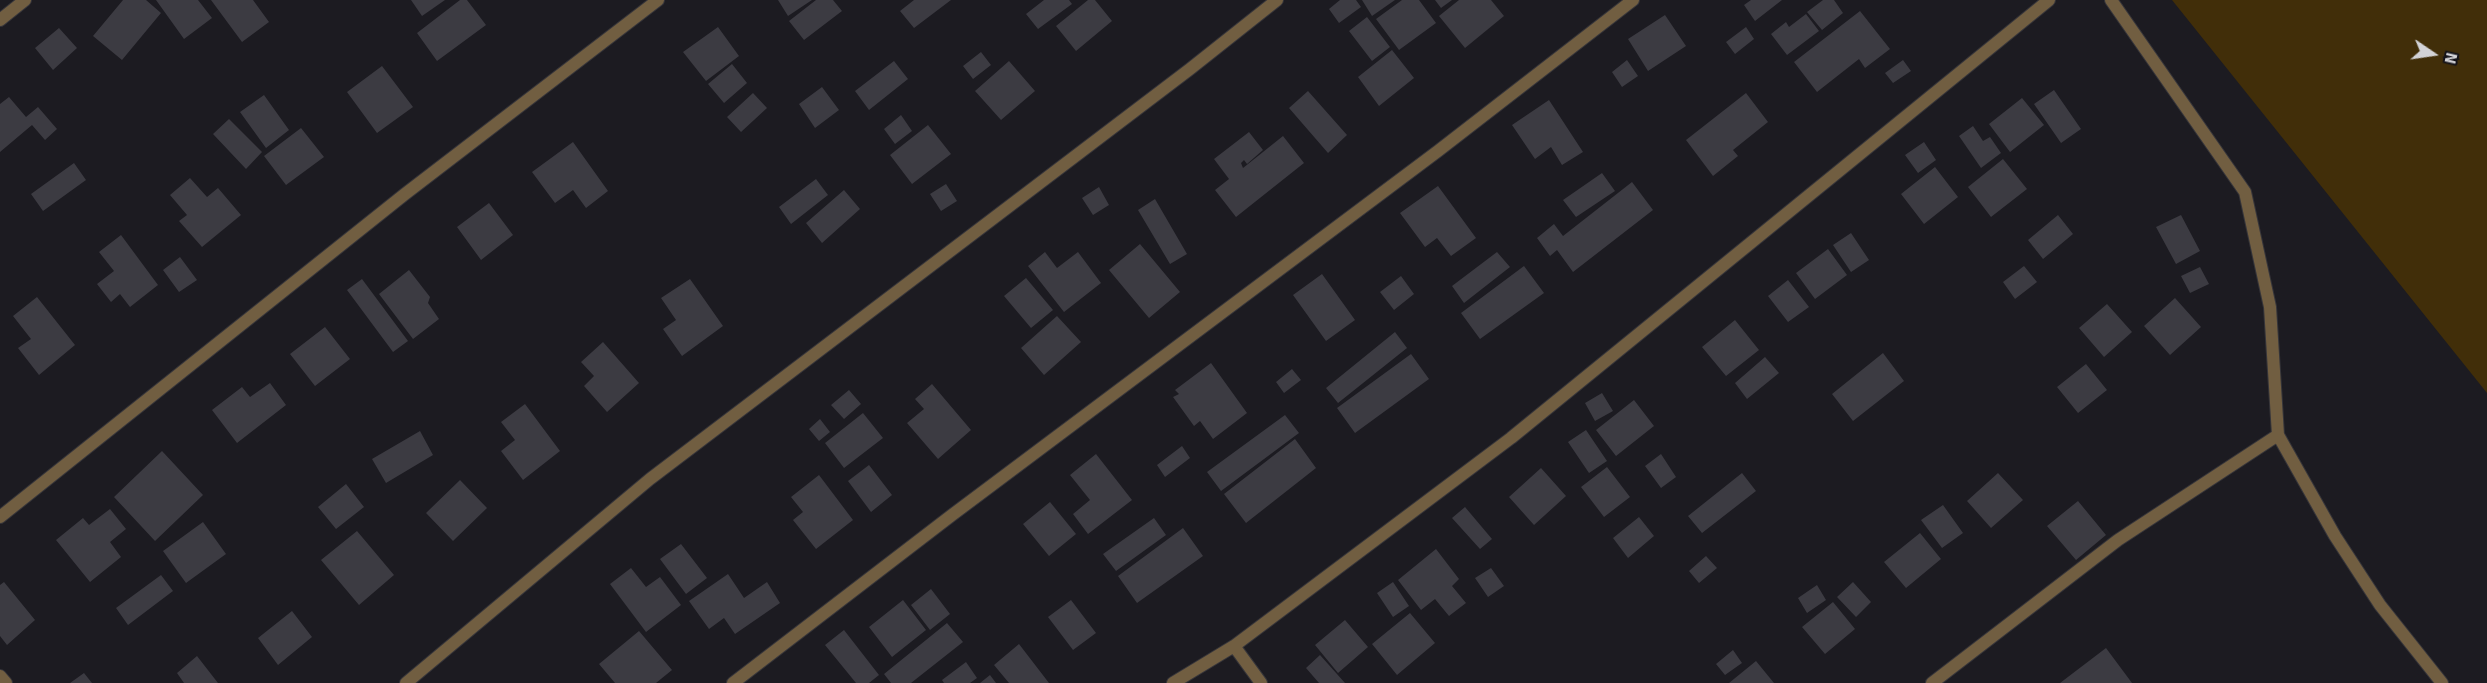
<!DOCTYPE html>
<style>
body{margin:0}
#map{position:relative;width:2487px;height:683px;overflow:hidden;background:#1c1b21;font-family:Signika,sans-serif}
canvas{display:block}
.north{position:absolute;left:2403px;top:24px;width:60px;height:60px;-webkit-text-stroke:4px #131218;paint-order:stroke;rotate:103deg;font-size:16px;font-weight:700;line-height:24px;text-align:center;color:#d3d3d7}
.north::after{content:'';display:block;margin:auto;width:21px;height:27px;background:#d3d3d7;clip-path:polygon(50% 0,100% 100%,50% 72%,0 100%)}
</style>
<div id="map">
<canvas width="2487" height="683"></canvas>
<div class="north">N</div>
</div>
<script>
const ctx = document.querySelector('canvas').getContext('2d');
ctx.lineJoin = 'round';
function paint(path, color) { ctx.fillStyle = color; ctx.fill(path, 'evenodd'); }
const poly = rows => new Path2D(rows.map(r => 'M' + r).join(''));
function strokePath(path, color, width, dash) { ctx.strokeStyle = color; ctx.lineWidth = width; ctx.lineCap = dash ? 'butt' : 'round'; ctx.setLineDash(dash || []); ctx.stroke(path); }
const green = poly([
 [2172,0,2487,0,2487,393]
]);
const building = poly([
 [123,0,146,0,161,13,122,60,93,36],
 [156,0,198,0,212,18,184,39],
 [211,0,253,0,269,22,242,42],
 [411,0,445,0,422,16],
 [460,0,467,0,486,25,437,61,417,33],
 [778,0,812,0,788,16],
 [816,0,833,0,842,11,804,40,789,21],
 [914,0,951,0,914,28,900,11],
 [1044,0,1069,0,1072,4,1038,29,1026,14],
 [1088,0,1095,0,1112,21,1076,51,1056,26],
 [1340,0,1356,0,1361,7,1339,23,1329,9],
 [1362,0,1395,0,1372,16],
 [1402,0,1419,0,1436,23,1399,50,1376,19],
 [1435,0,1452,0,1441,8],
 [1459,0,1491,0,1504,16,1465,48,1439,16],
 [1751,0,1782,0,1755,21,1744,5],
 [1823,0,1834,0,1843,13,1822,30,1807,12],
 [1860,11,1890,49,1865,68,1859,59,1817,92,1794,62],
 [1806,14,1819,31,1787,55,1771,34,1786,22,1789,27],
 [1665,15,1686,46,1648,71,1628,39],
 [1367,17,1390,47,1372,61,1349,31],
 [718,27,739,56,706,81,683,52],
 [1746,27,1754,39,1735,54,1726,42],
 [59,28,77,48,53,70,35,48],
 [1392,50,1414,78,1379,106,1358,77],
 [981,52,991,65,973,79,963,66],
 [1627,60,1638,76,1622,87,1612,72],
 [1903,60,1911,71,1893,83,1885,73],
 [894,61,908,79,869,110,855,91],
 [1009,61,1035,91,1001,120,975,91],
 [732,64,747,83,724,103,708,84],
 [382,66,413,107,377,133,347,92],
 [822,87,839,110,815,128,799,104],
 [2054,90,2081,129,2061,143,2034,104],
 [1308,91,1347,135,1328,153,1289,108],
 [753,93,767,108,741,132,727,117],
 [1746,93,1768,122,1733,150,1738,156,1713,176,1686,140],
 [264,95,289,130,266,148,240,112],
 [9,97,26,117,38,107,57,129,45,140,32,125,0,152,0,104],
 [2022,98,2044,125,2010,152,1989,124],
 [1549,100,1583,152,1562,165,1551,147,1535,159,1512,125],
 [901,115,912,131,895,144,884,129],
 [229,119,262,152,246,169,213,134],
 [928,125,951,154,912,184,890,155],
 [1973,126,1983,141,1990,137,2001,153,1981,168,1959,136],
 [301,128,324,157,286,185,264,156],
 [1249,132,1263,150,1247,164,1244,160,1241,163,1243,168,1283,136,1304,163,1236,217,1215,190,1229,179,1214,159],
 [573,142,608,191,586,208,573,190,555,203,532,172],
 [1924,142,1936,160,1918,173,1905,155],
 [2003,159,2027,189,1991,217,1968,187],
 [74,163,86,180,43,211,31,194],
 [1935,167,1958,197,1924,224,1901,194],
 [1602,173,1615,191,1576,217,1563,200],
 [190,178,207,197,218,188,241,215,202,247,179,221,187,215,170,195],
 [816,179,828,195,791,224,779,207],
 [1632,182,1653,210,1573,272,1557,250,1550,256,1537,238,1554,224,1563,236],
 [946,184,957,201,941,211,930,194],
 [1438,186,1476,238,1451,256,1437,238,1425,247,1400,213],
 [1099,187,1109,205,1093,215,1082,198],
 [844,190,860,209,822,243,806,223],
 [1155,199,1187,254,1170,264,1138,210],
 [489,203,513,235,481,260,457,227],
 [2058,215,2073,234,2043,259,2028,240],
 [2181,215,2200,251,2176,264,2156,227],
 [1851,233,1869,260,1851,272,1833,245],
 [121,235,158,285,130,307,120,294,111,302,97,284,114,271,99,252],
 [1140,244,1180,292,1149,318,1109,270],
 [1828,249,1847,275,1815,299,1796,273],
 [1045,252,1057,268,1078,252,1101,283,1064,312,1028,266],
 [1497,252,1510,267,1464,303,1452,286],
 [180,257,197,280,179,292,163,270],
 [1524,266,1544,293,1480,339,1461,313],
 [2024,266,2037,282,2015,299,2003,282],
 [2200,267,2209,284,2190,293,2181,276],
 [409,270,430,297,428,303,439,319,413,339,379,294],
 [1322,274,1355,320,1326,341,1293,295],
 [1401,276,1414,294,1394,310,1380,292],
 [1026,278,1053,310,1031,328,1004,296],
 [362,279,408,341,393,352,347,290],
 [690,279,723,326,682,356,663,329,676,320,661,298],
 [1788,280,1809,307,1788,322,1768,296],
 [37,297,75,345,39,375,18,348,31,339,13,316],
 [2175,298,2201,327,2170,355,2144,326],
 [2107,304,2132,332,2104,357,2079,328],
 [1057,316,1081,342,1044,375,1021,348],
 [1735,320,1759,350,1726,376,1702,347],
 [325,327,350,359,315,386,290,354],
 [1395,332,1407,348,1338,403,1326,388],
 [603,342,639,383,607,412,584,386,594,376,581,362],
 [1883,353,1904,381,1853,421,1832,394],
 [1411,354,1429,379,1355,433,1337,408],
 [1765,357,1779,373,1747,399,1735,383],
 [1211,363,1247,413,1213,439,1200,421,1194,426,1173,397,1179,394,1175,390],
 [2086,364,2107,390,2078,413,2057,387],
 [1292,369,1301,380,1284,393,1276,382],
 [270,383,286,405,237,443,212,410,242,387,250,397],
 [932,384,971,430,938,459,907,423,924,409,915,399],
 [849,390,861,404,844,419,831,405],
 [1602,393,1613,411,1595,421,1585,403],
 [1634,400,1654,426,1616,456,1596,430],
 [525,404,560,451,523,480,501,451,515,440,501,422],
 [863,413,883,438,844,468,825,443],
 [1285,415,1299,433,1221,491,1207,472],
 [820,419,830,432,819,441,809,429],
 [1586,430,1607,461,1589,473,1568,442],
 [420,431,433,455,386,483,372,459],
 [1295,439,1316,468,1246,523,1224,494],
 [1182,446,1190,458,1165,477,1157,465],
 [162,451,203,495,155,541,114,497],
 [1096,454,1132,500,1088,534,1073,514,1090,500,1070,475],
 [1661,454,1676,477,1661,488,1645,466],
 [869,465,892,495,871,512,848,481],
 [1607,467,1630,497,1604,517,1581,487],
 [1541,468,1566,496,1534,525,1509,497],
 [1742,473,1756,491,1702,533,1688,516],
 [1998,473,2023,500,1991,528,1967,501],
 [819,475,853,520,816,549,793,520,803,512,791,497],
 [460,480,487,508,453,541,426,513],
 [346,484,364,507,336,529,318,507],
 [2078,501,2106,535,2076,560,2047,526],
 [1050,502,1076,534,1049,556,1023,524],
 [1943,505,1963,533,1942,548,1921,520],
 [1465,507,1492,539,1480,549,1452,518],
 [110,509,126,529,110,542,121,557,90,582,56,540,83,518,89,525],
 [1639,517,1654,536,1628,558,1613,538],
 [1154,518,1166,535,1116,571,1103,554],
 [203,522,226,554,186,583,163,551],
 [1183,528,1203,556,1137,603,1118,576],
 [357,531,394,575,359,605,321,560],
 [1920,533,1941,559,1906,588,1884,562],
 [681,544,707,578,686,594,660,559],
 [1436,549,1459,579,1452,586,1466,603,1449,616,1435,599,1421,610,1398,580],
 [1706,556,1717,568,1699,583,1689,571],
 [631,568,646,587,660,577,681,605,646,632,610,584],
 [1491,568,1504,586,1488,597,1475,578],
 [728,574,744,598,767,582,780,603,735,634,724,618,709,629,689,601],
 [161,575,173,591,128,625,116,608],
 [4,582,35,620,7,645,0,636,0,585],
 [1393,582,1409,606,1393,617,1377,593],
 [1853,582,1871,602,1856,617,1837,597],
 [1817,585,1826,600,1807,613,1798,598],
 [931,589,950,614,930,630,911,605],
 [903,600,926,630,892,657,869,627],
 [1071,600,1096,633,1073,650,1048,617],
 [1833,602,1855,629,1825,654,1802,627],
 [292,611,312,637,278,665,258,638],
 [1410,613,1435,643,1397,675,1372,644],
 [1345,620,1368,647,1338,673,1315,645],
 [947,623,963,642,911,683,891,683,884,674],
 [844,630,879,675,869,683,856,683,825,645],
 [639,631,672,670,656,683,615,683,599,664],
 [1019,644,1049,683,1009,683,994,665],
 [2106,648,2132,683,2060,683],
 [1733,650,1742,663,1725,675,1716,664],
 [1320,655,1345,683,1319,683,1306,668],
 [197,656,218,683,184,683,177,673],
 [1756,661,1774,683,1729,683],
 [966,662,977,678,970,683,944,683,942,680],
 [84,673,92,683,70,683],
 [990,675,996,683,980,683]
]);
const street = poly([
 [2111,0,2245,192,2270,307,2278,435,2335,536,2380,605,2442,683],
 [0,20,25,0],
 [0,517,405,194,658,0],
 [1234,646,1261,683],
 [0,676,6,683],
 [406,683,650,479,1190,69,1277,0],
 [733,683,952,515,1438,151,1633,0],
 [1173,683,1234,646,1511,438,2049,0],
 [1932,683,2118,540,2278,435]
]);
paint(green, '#412e09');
paint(building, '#3c3b42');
strokePath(street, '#36353a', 14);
strokePath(street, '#715e41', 12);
</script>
